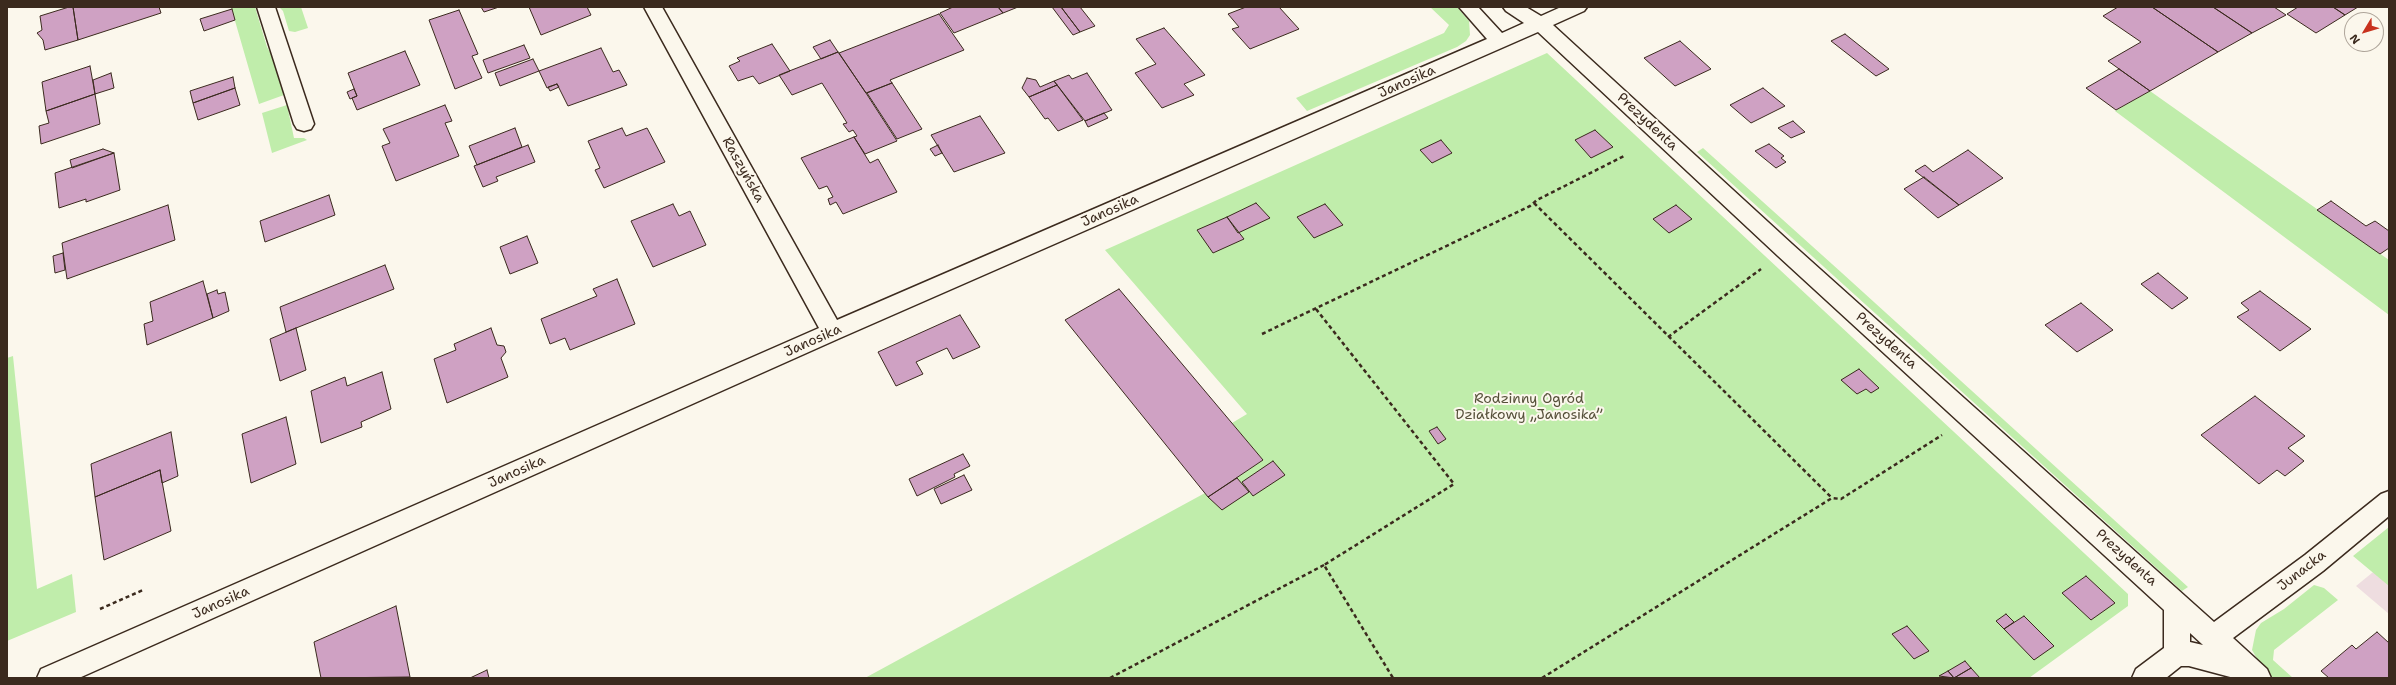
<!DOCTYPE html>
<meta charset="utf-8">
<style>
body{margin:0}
#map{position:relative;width:2396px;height:685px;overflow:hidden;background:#fbf7ec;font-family:"Shantell Sans",sans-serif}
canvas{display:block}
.frame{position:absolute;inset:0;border:8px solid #3b2a1e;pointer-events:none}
.north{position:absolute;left:2344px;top:12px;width:40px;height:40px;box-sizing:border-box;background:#fbf7ec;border:1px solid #aea59a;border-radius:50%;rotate:232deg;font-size:11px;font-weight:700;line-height:16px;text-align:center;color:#3b2a1e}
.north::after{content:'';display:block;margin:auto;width:14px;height:18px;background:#c8321e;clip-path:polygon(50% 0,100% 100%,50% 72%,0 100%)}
</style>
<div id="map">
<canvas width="2396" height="685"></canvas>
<div class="frame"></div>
<div class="north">N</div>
</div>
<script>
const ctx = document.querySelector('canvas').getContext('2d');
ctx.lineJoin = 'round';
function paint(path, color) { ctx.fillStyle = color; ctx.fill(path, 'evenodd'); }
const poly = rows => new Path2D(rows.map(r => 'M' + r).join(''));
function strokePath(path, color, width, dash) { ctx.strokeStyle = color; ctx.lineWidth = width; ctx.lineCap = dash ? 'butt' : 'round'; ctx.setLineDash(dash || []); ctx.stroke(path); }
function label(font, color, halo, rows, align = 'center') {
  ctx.font = font + ' "Shantell Sans",sans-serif'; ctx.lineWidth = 4; ctx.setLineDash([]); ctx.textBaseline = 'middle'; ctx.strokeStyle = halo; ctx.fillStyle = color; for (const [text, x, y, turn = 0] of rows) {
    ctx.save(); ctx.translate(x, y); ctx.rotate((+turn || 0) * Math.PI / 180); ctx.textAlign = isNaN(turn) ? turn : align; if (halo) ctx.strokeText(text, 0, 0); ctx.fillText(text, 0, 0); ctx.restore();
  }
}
const built = poly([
 [2389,559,2389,614,2356,586]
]);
const green = poly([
 [231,7,255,7,267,47,277,64,284,95,259,104],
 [279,7,301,7,308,28,295,32,289,31,283,11],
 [1430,7,1457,7,1469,21,1470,35,1466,41,1457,47,1307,111,1296,98,1444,33,1449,25],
 [1547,53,2128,594,2128,606,2029,678,865,678,1205,493,1208,497,1263,460,1232,423,1247,414,1105,250],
 [2150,91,2389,260,2389,315,2115,111],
 [287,105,294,138,304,138,307,140,272,153,262,113],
 [1703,148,1842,273,2188,587,2182,591,1697,152],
 [13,356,37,589,72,574,76,612,7,641,7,358],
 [2389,527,2389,586,2353,556],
 [2314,585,2324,588,2338,600,2274,650,2273,660,2293,678,2273,678,2259,662,2252,650,2256,630,2261,623,2284,609]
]);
const building = poly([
 [69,7,73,7,78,40,45,50,43,40,37,33,42,30,40,16,69,7],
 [73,7,159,7,161,13,78,40,73,7],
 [481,7,499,7,484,12,481,7],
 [529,7,587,7,591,15,541,35,529,7],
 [953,7,998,7,1003,13,954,33,940,13,953,7],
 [998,7,1018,7,1003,13,998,7],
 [1052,7,1061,7,1080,32,1073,35,1052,7],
 [1061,7,1080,7,1095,26,1080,32,1061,7],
 [1246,7,1279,7,1299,29,1250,49,1232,29,1239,27,1228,14,1246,7],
 [2118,7,2152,7,2218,52,2150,91,2108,61,2141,42,2103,16,2118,7],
 [2152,7,2213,7,2252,33,2218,52,2152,7],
 [2213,7,2274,7,2286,15,2252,33,2213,7],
 [2298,7,2333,7,2345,15,2316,33,2287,14,2298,7],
 [2333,7,2358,7,2345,15,2333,7],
 [232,9,235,20,204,31,200,19,232,9],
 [459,10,478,54,472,56,482,78,455,89,429,20,459,10],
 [939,14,964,50,890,80,892,83,866,93,839,53,939,14],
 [1164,28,1205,75,1184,84,1194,95,1162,108,1135,73,1156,64,1136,39,1164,28],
 [1845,34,1889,69,1876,76,1831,41,1845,34],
 [830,40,838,52,821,59,813,47,830,40],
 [1680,41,1711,69,1675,86,1644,58,1680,41],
 [772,44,790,71,759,84,753,76,738,81,729,66,740,61,737,58,772,44],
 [524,45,530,58,488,73,483,60,524,45],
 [601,48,613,72,619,70,627,85,568,106,557,84,547,88,539,71,601,48],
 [405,51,420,85,357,110,352,98,357,96,348,73,405,51],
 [838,52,866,93,897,141,865,154,854,137,857,136,853,130,849,132,843,124,847,123,822,83,792,95,779,75,838,52],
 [533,59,539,71,500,86,495,73,533,59],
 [90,66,95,94,46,111,42,82,90,66],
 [2119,69,2150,91,2116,110,2086,88,2119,69],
 [111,73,114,88,95,94,93,80,111,73],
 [1087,73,1112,110,1085,121,1054,81,1069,75,1072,79,1087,73],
 [233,77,235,88,193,103,190,91,233,77],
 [1027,78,1036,80,1040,87,1054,81,1057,85,1029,97,1022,88,1027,78],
 [892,83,922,129,897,139,867,93,892,83],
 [557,84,559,87,550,91,548,87,557,84],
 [1057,85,1083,120,1058,131,1048,118,1045,119,1029,97,1057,85],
 [235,88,240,105,198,120,193,103,235,88],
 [1763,88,1785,106,1751,123,1730,105,1763,88],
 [354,89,357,96,350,99,347,92,354,89],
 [95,94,100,124,41,144,39,126,49,123,46,111,95,94],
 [445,105,452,121,445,123,459,156,396,181,382,146,390,143,383,129,445,105],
 [1104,113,1108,118,1088,127,1085,121,1104,113],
 [980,116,1005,153,954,172,931,135,980,116],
 [1793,121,1805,132,1791,138,1778,128,1793,121],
 [515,128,522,147,477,165,469,146,515,128],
 [622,128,626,136,647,128,665,162,604,188,595,170,600,168,588,141,622,128],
 [1595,130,1613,147,1591,158,1575,140,1595,130],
 [854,137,870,163,878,159,897,192,843,214,836,202,830,205,828,199,833,197,827,186,819,189,801,158,854,137],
 [1441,140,1452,153,1432,163,1420,150,1441,140],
 [1769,144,1784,156,1781,158,1786,162,1776,168,1755,151,1769,144],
 [528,145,535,162,496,177,498,181,483,187,474,166,528,145],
 [938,145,942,153,935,156,930,149,938,145],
 [103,149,114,153,72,168,70,160,103,149],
 [1968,150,2003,178,1959,205,1915,171,1925,165,1933,172,1968,150],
 [114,153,120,190,86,202,86,199,59,208,55,173,114,153],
 [1924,177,1959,205,1938,218,1904,189,1924,177],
 [329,195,335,215,265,242,260,221,329,195],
 [2331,201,2366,226,2375,221,2389,231,2389,248,2380,254,2317,210,2331,201],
 [1256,203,1270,218,1238,233,1227,217,1256,203],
 [673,204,679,216,690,211,706,245,653,267,631,221,673,204],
 [1325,204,1343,225,1314,238,1297,217,1325,204],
 [168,205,175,240,67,279,62,243,168,205],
 [1676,205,1692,219,1669,233,1653,219,1676,205],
 [1227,217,1244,239,1213,253,1197,230,1227,217],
 [527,236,538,263,510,274,500,247,527,236],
 [63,253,65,270,55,273,53,256,63,253],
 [385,265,394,289,286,332,280,307,385,265],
 [2158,273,2188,298,2172,309,2141,284,2158,273],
 [617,279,635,324,570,350,565,338,550,344,541,319,597,296,593,289,617,279],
 [203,281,213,318,147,345,144,324,153,321,150,302,203,281],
 [1119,289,1263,460,1208,497,1065,320,1119,289],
 [217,290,218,294,225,292,229,311,213,318,207,294,217,290],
 [2260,291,2311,329,2280,351,2237,317,2249,310,2241,303,2260,291],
 [2081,303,2113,330,2077,352,2045,325,2081,303],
 [960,315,980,347,953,359,947,348,916,362,923,374,896,386,878,352,960,315],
 [296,328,306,370,280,381,270,339,296,328],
 [491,328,497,345,504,346,506,352,501,358,508,377,447,403,434,359,456,350,454,344,491,328],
 [1859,369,1879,388,1871,393,1866,389,1857,394,1841,380,1859,369],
 [382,372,391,409,361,422,362,427,321,443,311,391,345,377,347,386,382,372],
 [2255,396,2305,436,2288,448,2304,461,2285,476,2277,470,2259,484,2201,435,2255,396],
 [286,417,296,464,251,483,242,434,286,417],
 [1437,427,1446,439,1438,444,1429,431,1437,427],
 [171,432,178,476,162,483,160,470,95,497,91,464,171,432],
 [963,454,970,466,954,474,955,477,917,496,909,479,963,454],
 [1273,461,1285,475,1253,496,1242,482,1273,461],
 [160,470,171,531,104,560,95,497,160,470],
 [964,475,972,490,941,504,934,489,964,475],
 [1237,478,1249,492,1222,510,1208,497,1237,478],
 [2086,576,2115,603,2091,620,2062,593,2086,576],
 [396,606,410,677,321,678,314,642,396,606],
 [2006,614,2014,622,2004,629,1996,621,2006,614],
 [2024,616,2054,646,2034,660,2004,629,2024,616],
 [1907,626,1929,651,1914,659,1892,634,1907,626],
 [2377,632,2389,643,2389,678,2329,678,2321,671,2352,645,2356,649,2377,632],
 [1965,661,1971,668,1954,678,1948,671,1965,661],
 [1971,668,1980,678,1954,678,1971,668],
 [487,670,489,678,470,678,487,670],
 [1948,671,1954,678,1939,676,1948,671]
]);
const path = poly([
 [1534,203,1832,498],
 [1316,309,1454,484,1324,565,1393,678],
 [1262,334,1530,206,1537,200,1626,155],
 [1668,337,1761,269],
 [100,609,143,590],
 [1110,678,1324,565],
 [1542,678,1832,498,1841,499,1942,435]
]);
const minor = poly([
 [257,7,275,7,314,124,311,129,304,131,297,129,294,124,257,7],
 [644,7,662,7,837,320,1487,39,1459,7,1478,7,1502,33,1524,23,1506,11,1503,7,1526,7,1541,16,1561,7,1587,7,1584,11,1553,25,1792,244,2214,622,2305,555,2381,494,2389,491,2389,516,2323,571,2233,638,2267,669,2271,678,2234,678,2189,666,2181,666,2166,678,2132,678,2136,669,2164,648,2164,610,1778,256,1538,32,840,338,79,678,37,678,41,669,819,328,644,7],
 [2190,633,2203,645,2190,642,2190,633]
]);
const streetNames = [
 ["Janosika",1407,82,-24],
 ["Prezydenta",1647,122,43],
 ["Raszyńska",743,170,61],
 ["Janosika",1110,211,-24],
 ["Janosika",813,341,-24],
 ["Prezydenta",1886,341,42],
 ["Janosika",517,472,-24],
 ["Prezydenta",2126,558,42],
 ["Junacka",2302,571,-38],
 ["Janosika",221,603,-24]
];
const parkNames = [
 ["Rodzinny Ogród",1529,399],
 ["Działkowy „Janosika”",1529,415]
];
paint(built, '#eedde0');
paint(green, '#c0edab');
paint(building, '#cfa1c3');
strokePath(building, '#3b2a1e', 1);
strokePath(minor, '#3b2a1e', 3);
strokePath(path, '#3b2a1e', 2.5, [4, 3]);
paint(minor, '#fbf7ec');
label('14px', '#3b2a1e', '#fbf7ec', streetNames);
label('14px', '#56513a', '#fbf7ec', parkNames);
</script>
